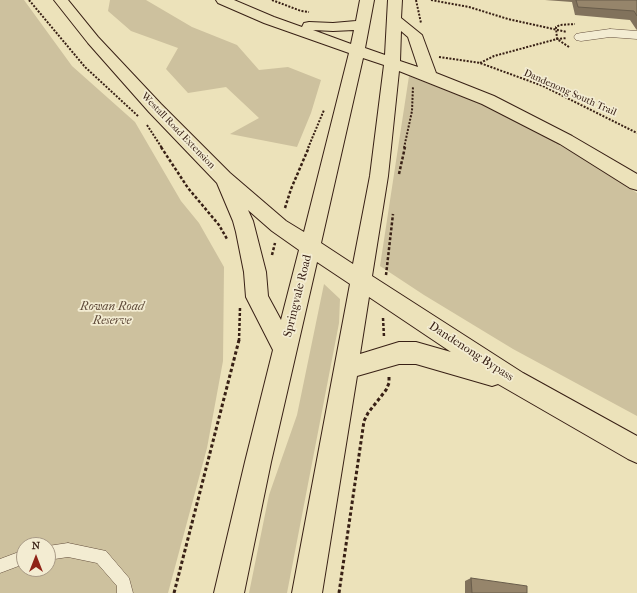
<!DOCTYPE html>
<style>
body{margin:0}
#map{position:relative;width:637px;height:593px;overflow:hidden;background:#ece2ba;font-family:"IM FELL French Canon",serif}
canvas{display:block}
.north{position:absolute;left:16px;top:537px;width:40px;height:40px;box-sizing:border-box;background:#f3ecd2;border:1px solid #a89a86;border-radius:50%;rotate:0deg;font-size:11px;font-weight:700;line-height:16px;text-align:center;color:#382015}
.north::after{content:'';display:block;margin:auto;width:14px;height:18px;background:#8f2418;clip-path:polygon(50% 0,100% 100%,50% 72%,0 100%)}
</style>
<div id="map">
<canvas width="637" height="593"></canvas>
<div class="north">N</div>
</div>
<script>
const ctx = document.querySelector('canvas').getContext('2d');
ctx.lineJoin = 'round';
function paint(path, color) { ctx.fillStyle = color; ctx.fill(path, 'evenodd'); }
const poly = rows => new Path2D(rows.map(r => 'M' + r).join(''));
function strokePath(path, color, width, dash) { ctx.strokeStyle = color; ctx.lineWidth = width; ctx.lineCap = dash ? 'butt' : 'round'; ctx.setLineDash(dash || []); ctx.stroke(path); }
function label(font, color, halo, rows, align = 'center') {
  ctx.font = font + ' "IM FELL French Canon",serif'; ctx.lineWidth = 3.5; ctx.setLineDash([]); ctx.textBaseline = 'middle'; ctx.strokeStyle = halo; ctx.fillStyle = color; for (const [text, x, y, turn = 0] of rows) {
    ctx.save(); ctx.translate(x, y); ctx.rotate((+turn || 0) * Math.PI / 180); ctx.textAlign = isNaN(turn) ? turn : align; if (halo) ctx.strokeText(text, 0, 0); ctx.fillText(text, 0, 0); ctx.restore();
  }
}
const green = poly([
 [0,0,24,0,72,66,135,122,181,201,199,223,224,267,223,361,207,448,168,593,0,593],
 [24,545,48,545,48,569,24,569],
 [110,0,146,0,192,27,237,45,259,70,288,67,321,80,311,113,297,147,230,134,259,118,226,87,188,93,166,69,178,48,131,31,108,11],
 [409,76,478,103,532,129,598,167,637,193,637,416,513,349,424,295,380,266],
 [324,284,340,299,339,323,287,593,249,593,269,495,297,415]
]);
const pathFar2 = poly([
 [29,0,85,67,138,116],
 [272,0,301,11,309,12],
 [416,0,421,23],
 [431,0,469,7,508,19,567,32],
 [569,47,557,39,556,27,560,25,575,24],
 [439,57,480,63,543,86,637,133],
 [480,63,494,56,557,39,567,38],
 [147,125,162,148],
 [308,148,324,110],
 [404,148,412,111,413,86]
]);
const pathFar1 = poly([
 [161,147,188,188,219,225,227,239],
 [399,174,405,147],
 [285,208,291,189,309,147],
 [272,255,275,243],
 [386,275,393,214],
 [383,318,384,337],
 [239,341,240,308]
]);
const path = poly([
 [174,593,239,340],
 [339,593,364,421,368,413,386,390,389,383,389,375]
]);
const service = poly([
 [68,543,106,551,129,578,133,593,117,593,117,586,97,563,68,557,48,560,48,546,68,543],
 [24,550,24,564,0,573,0,559,24,550]
]);
const minor = poly([
 [610,29,637,31,637,39,610,37,581,41,576,40,574,37,576,34,581,33,610,29]
]);
const trunk = poly([
 [54,0,68,0,98,37,161,104,230,173,286,221,304,232,349,53,264,23,218,3,216,0,234,0,274,17,302,27,304,23,309,22,333,23,356,21,360,0,374,0,365,48,385,55,388,0,402,0,401,18,422,35,436,73,494,96,572,136,637,174,637,190,630,188,560,144,482,104,399,71,388,176,372,276,523,373,637,436,637,463,628,459,498,384,492,386,416,364,399,364,357,376,322,593,292,593,350,284,317,262,271,462,244,593,214,593,245,462,273,350,246,297,244,272,236,232,233,221,217,183,149,112,88,43,54,0],
 [313,30,333,31,354,30,351,44,313,30],
 [401,31,408,37,418,67,400,61,401,31],
 [363,58,384,65,370,176,353,264,321,243,363,58],
 [248,210,272,231,299,250,281,320,268,296,266,272,253,221,248,210],
 [369,297,451,352,416,342,399,342,360,354,369,297]
]);
const wall = poly([
 [545,0,637,0,637,30,636,29,630,20,575,15,572,2],
 [471,578,527,593,465,593,465,581]
]);
const building = poly([
 [576,0,637,0,637,16,634,11,578,7,576,0],
 [471,578,527,586,527,593,472,593,471,578]
]);
const farStreetnames = [
 ["Dandenong South Trail",570,93,24],
 ["Westall Road Extension",178,131,46]
];
const streetNames = [
 ["Springvale Road",298,296,-76],
 ["Dandenong Bypass",471,352,33]
];
const parkNames = [
 ["Rowan Road",112,307],
 ["Reserve",112,321]
];
paint(green, '#cdc19e');
strokePath(service, '#65503e', 1);
strokePath(minor, '#65503e', 1);
strokePath(trunk, '#382015', 2);
strokePath(pathFar2, '#382015', 2, [2, 1.5]);
strokePath(pathFar1, '#382015', 2.5, [3, 2]);
strokePath(path, '#382015', 3, [3.5, 2.5]);
paint(service, '#f3ecd2');
paint(minor, '#f3ecd2');
paint(trunk, '#ece2ba');
paint(wall, '#81725c');
paint(building, '#96856b');
strokePath(building, '#695d4b', 1);
label('10px', '#382015', '#f3ecd2', farStreetnames);
label('12px', '#382015', '#f3ecd2', streetNames);
label('italic 12px', '#5d4837', '#f3ecd2', parkNames);
</script>
